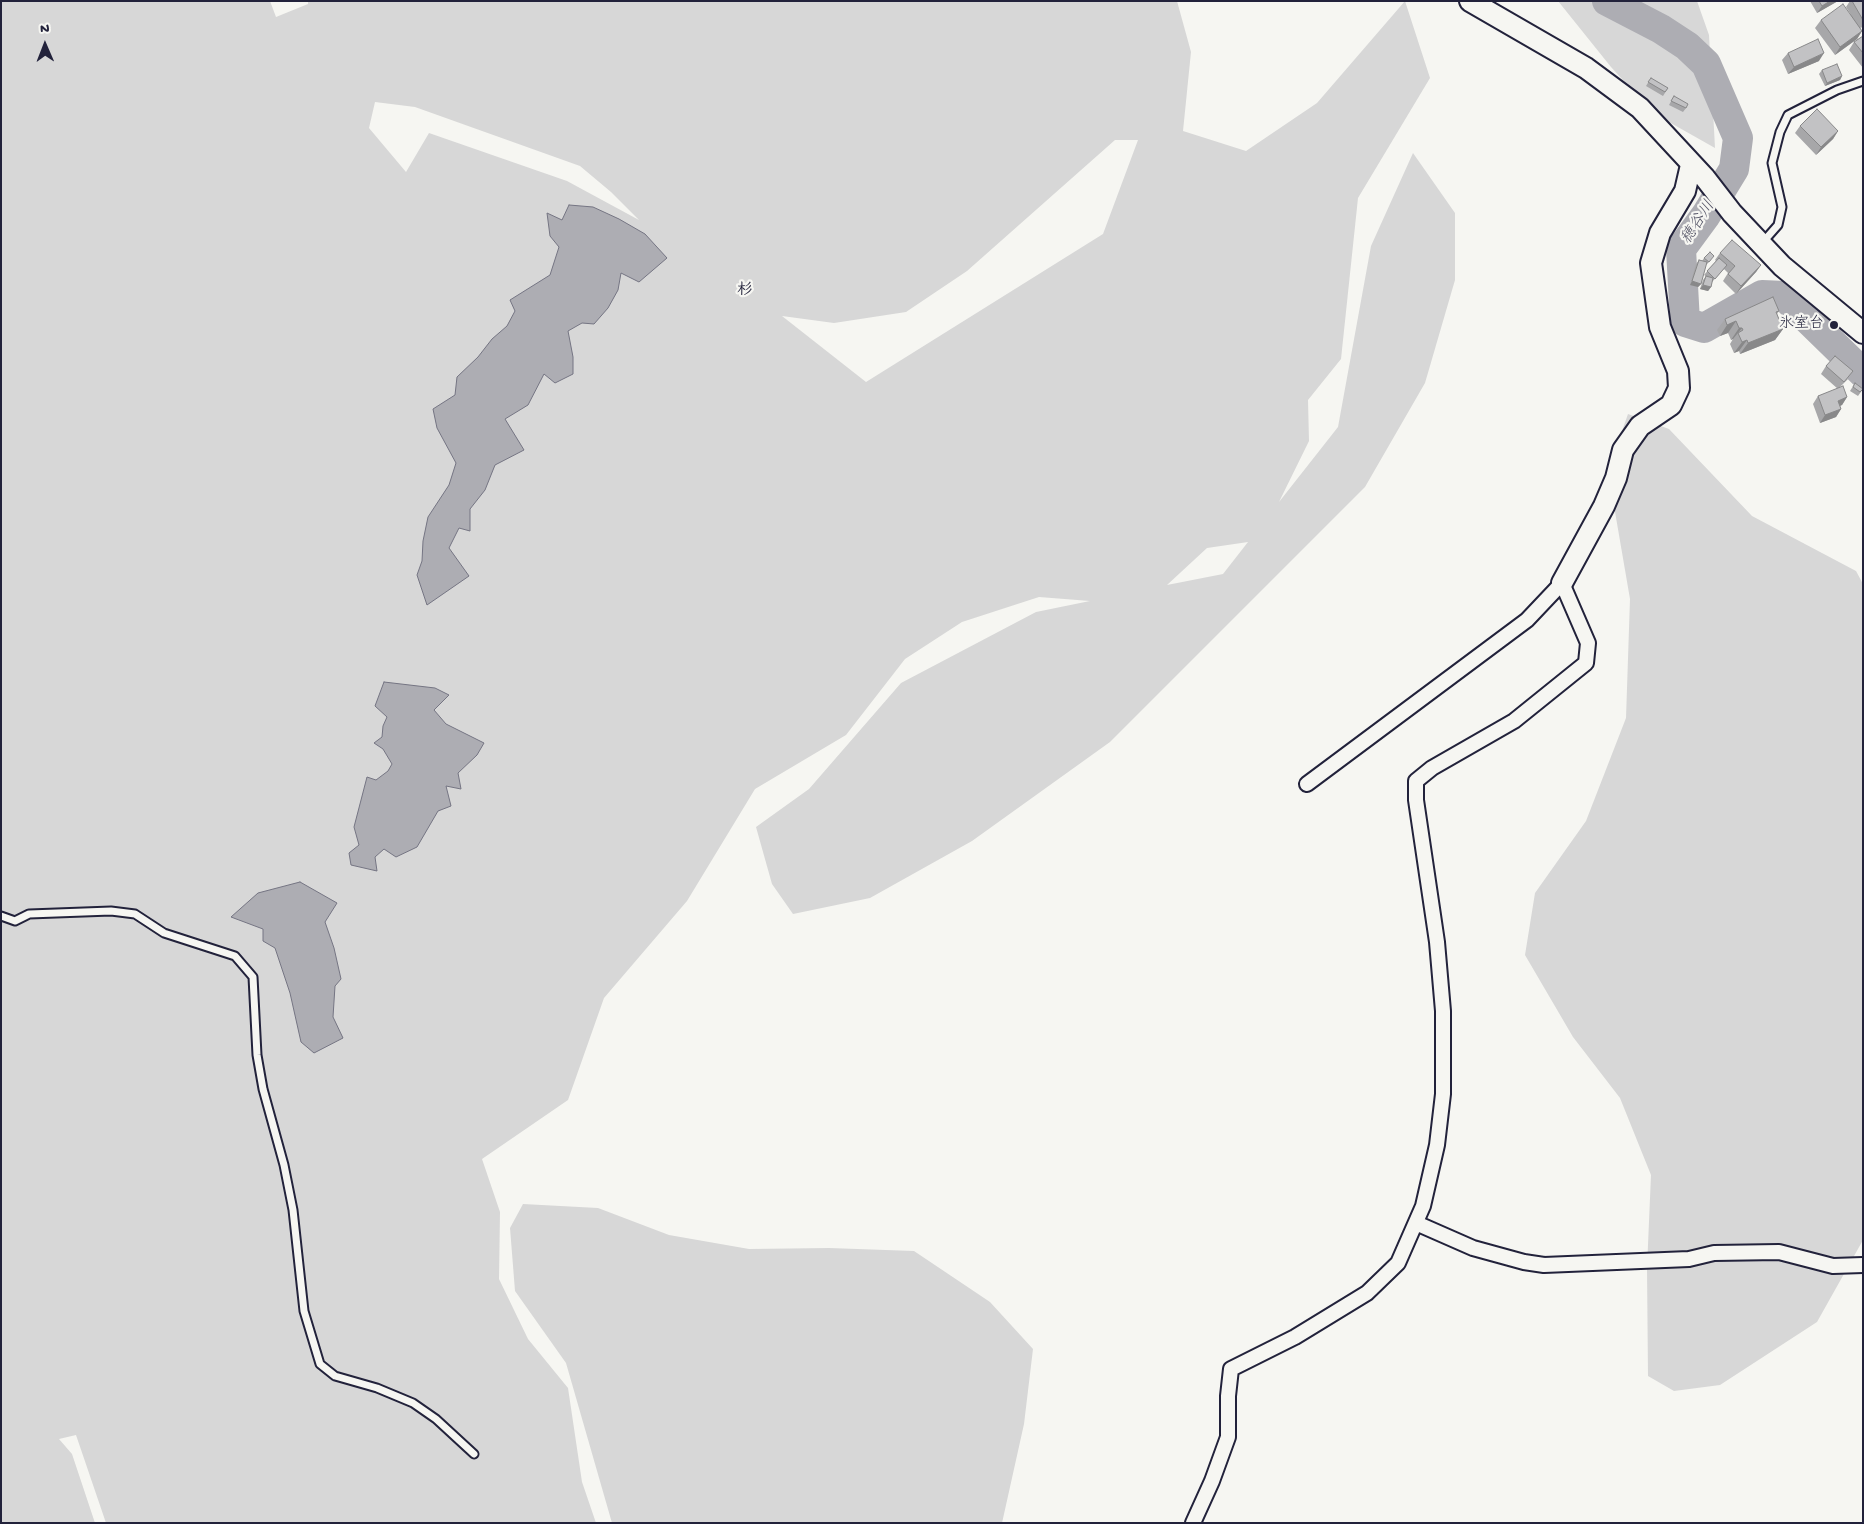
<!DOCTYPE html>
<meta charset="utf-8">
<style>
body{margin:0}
#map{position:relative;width:1864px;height:1524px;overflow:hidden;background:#f6f6f2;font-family:"Gochi Hand",sans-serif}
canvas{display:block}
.frame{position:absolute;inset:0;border:2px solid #22223b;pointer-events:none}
.north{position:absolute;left:20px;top:20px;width:50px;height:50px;-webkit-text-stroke:4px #f6f6f2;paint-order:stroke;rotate:359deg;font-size:14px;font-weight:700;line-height:20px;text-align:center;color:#22223b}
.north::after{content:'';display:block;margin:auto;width:18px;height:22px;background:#22223b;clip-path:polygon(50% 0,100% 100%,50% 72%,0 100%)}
</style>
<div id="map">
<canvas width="1864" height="1524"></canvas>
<div class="frame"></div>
<div class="north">N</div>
</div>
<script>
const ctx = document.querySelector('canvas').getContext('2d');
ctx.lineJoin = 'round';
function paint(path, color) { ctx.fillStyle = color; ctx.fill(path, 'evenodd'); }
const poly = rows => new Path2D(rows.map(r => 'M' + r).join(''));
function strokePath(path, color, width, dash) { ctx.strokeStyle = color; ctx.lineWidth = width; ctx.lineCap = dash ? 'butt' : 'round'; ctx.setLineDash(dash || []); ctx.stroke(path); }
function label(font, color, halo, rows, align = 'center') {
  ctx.font = font + ' "Gochi Hand","Klee One",sans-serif'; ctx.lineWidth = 4.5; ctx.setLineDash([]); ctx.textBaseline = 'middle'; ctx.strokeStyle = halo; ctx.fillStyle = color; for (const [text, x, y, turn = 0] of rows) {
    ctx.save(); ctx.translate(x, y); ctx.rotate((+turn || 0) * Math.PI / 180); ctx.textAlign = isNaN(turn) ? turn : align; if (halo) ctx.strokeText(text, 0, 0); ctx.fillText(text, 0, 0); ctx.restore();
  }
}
const green = poly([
 [1,1,270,1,276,17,308,4,308,1,1177,1,1191,52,1183,131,1246,151,1317,103,1405,1,1430,78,1358,198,1341,359,1308,400,1309,441,1279,502,1338,427,1371,246,1413,153,1455,213,1455,280,1425,383,1365,487,1110,742,972,841,870,898,793,914,772,884,756,827,809,789,901,683,1036,612,1090,601,1039,597,962,622,905,659,846,735,755,789,687,901,604,998,568,1100,482,1159,500,1212,499,1279,528,1339,568,1388,582,1482,596,1523,106,1523,76,1435,59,1439,72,1454,95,1523,1,1523],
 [375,102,415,107,580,166,611,192,639,220,567,181,429,133,406,172,369,128],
 [1115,140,1138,140,1103,234,866,382,782,316,834,323,906,312,967,271],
 [1248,542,1223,574,1167,585,1207,548],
 [1558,1,1697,1,1709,35,1715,148,1653,113,1611,67],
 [1628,414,1669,429,1752,516,1856,571,1863,584,1863,1240,1817,1322,1720,1385,1674,1391,1648,1376,1647,1268,1651,1175,1620,1098,1573,1037,1525,955,1535,893,1586,821,1626,718,1630,599,1608,471],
 [523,1204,598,1208,669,1235,749,1249,829,1248,914,1251,990,1302,1033,1349,1024,1424,1002,1523,612,1523,566,1363,515,1291,510,1228]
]);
const water = poly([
 [569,205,593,207,619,219,645,234,667,258,639,282,621,273,618,290,608,308,594,324,582,323,568,331,573,357,573,374,555,383,544,374,528,405,505,419,524,450,495,465,485,490,470,509,470,531,459,528,449,548,469,576,427,605,417,575,422,561,423,541,428,517,449,485,456,463,437,428,433,409,455,395,457,377,478,357,492,339,507,326,515,311,510,300,550,275,559,247,550,236,547,213,562,220,569,205],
 [384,682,435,688,449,695,434,710,446,724,484,743,477,755,458,773,461,789,446,786,451,806,438,811,417,847,396,857,384,849,375,857,377,871,351,865,349,853,359,845,354,827,367,777,376,780,388,771,392,764,383,749,374,743,382,737,383,726,387,717,375,706,384,682],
 [300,882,337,903,325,922,334,948,341,979,335,986,333,1017,343,1038,314,1053,301,1042,290,993,275,948,263,941,263,929,231,917,258,893,300,882]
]);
const river = poly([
 [1607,1,1661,29,1687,46,1706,64,1738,138,1734,169,1706,215,1681,249,1685,322,1704,328,1762,295,1784,296,1863,373]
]);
const lane = poly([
 [1763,242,1778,225,1782,207,1772,163,1780,132,1788,115,1837,90,1863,81],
 [1,916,15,921,29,914,111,911,135,914,164,933,235,956,253,977,257,1055,263,1089,284,1165,293,1210,304,1311,320,1364,335,1376,377,1388,413,1403,436,1419,474,1454]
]);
const street = poly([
 [1416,1223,1473,1248,1524,1262,1544,1265,1689,1259,1714,1253,1779,1252,1833,1266,1863,1265],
 [1193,1523,1212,1481,1228,1437,1228,1396,1231,1369,1295,1337,1367,1293,1398,1263,1423,1206,1437,1145,1443,1094,1443,1011,1437,942,1416,800,1416,781,1432,768,1514,721,1586,663,1588,643,1562,583,1527,620,1307,784]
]);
const secondary = poly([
 [1470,1,1586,68,1640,108,1705,178,1732,213,1782,266,1863,333],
 [1562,583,1604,506,1616,478,1623,450,1640,426,1671,405,1679,388,1678,371,1660,327,1651,263,1660,233,1685,191,1691,165]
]);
const wall = poly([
 [1810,1,1838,1,1817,13],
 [1850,1,1863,1,1863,27,1860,28,1862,31,1857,39,1835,55,1815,28,1821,20,1851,15,1846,7],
 [1863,36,1863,68,1849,50,1854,42],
 [1788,53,1819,61,1788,74,1782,60],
 [1822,70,1842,76,1840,80,1825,86,1819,74],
 [1651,78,1668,88,1663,96,1646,86],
 [1674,96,1686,108,1683,112,1669,105],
 [1800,126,1838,131,1833,139,1816,155,1795,133],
 [1720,253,1761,265,1756,272,1736,294,1723,281,1728,273,1724,269,1712,282,1711,287,1708,291,1700,289,1703,280,1706,276,1704,275,1716,261,1715,260],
 [1704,258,1711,260,1706,265,1701,284,1698,287,1690,285,1696,264,1699,260,1702,261],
 [1779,311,1777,314,1783,329,1775,340,1740,354,1739,351,1734,353,1730,344,1733,339,1731,340,1728,333,1720,336,1717,330,1725,319],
 [1826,366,1848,379,1840,387,1847,397,1842,405,1840,406,1841,409,1836,417,1820,423,1813,404,1818,396,1838,389,1821,374],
 [1855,383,1863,389,1858,396,1850,391]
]);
const shadedWall = poly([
 [1830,1,1838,1,1817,13,1822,6],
 [1862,31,1857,39,1835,55,1840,47],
 [1824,53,1819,61,1788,74,1794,67],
 [1842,76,1840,80,1825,86,1827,83],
 [1838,131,1833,139,1816,155,1821,147],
 [1761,265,1756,272,1736,294,1741,286],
 [1692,281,1701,284,1698,287,1690,285],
 [1703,285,1711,287,1708,291,1700,289],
 [1736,321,1728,333,1720,336,1727,325],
 [1739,328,1742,328,1733,339,1731,340],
 [1783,329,1775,340,1740,354,1748,343],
 [1747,340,1739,351,1734,353,1742,342],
 [1847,397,1842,405,1832,409,1838,401],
 [1841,409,1836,417,1820,423,1825,415]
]);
const building = poly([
 [1819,1,1830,1,1822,6,1819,1],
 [1852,1,1863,1,1863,20,1852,1],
 [1843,4,1862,31,1840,47,1821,20,1843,4],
 [1863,36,1863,53,1854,42,1863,36],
 [1818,39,1824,53,1794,67,1788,53,1818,39],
 [1837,64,1842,76,1827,83,1822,70,1837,64],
 [1651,78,1668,88,1665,92,1648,82,1651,78],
 [1674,96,1688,104,1686,108,1671,101,1674,96],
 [1817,109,1838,131,1821,147,1800,126,1817,109],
 [1732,240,1761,265,1741,286,1728,274,1735,266,1720,253,1732,240],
 [1710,252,1714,256,1709,262,1704,258,1710,252],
 [1719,258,1727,265,1715,279,1707,271,1719,258],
 [1699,260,1707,262,1701,284,1692,281,1699,260],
 [1706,276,1713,278,1711,287,1703,285,1706,276],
 [1773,297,1779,311,1776,312,1783,329,1748,343,1747,340,1742,342,1738,333,1743,330,1742,328,1739,328,1736,321,1727,325,1725,319,1773,297],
 [1835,356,1853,371,1844,382,1826,366,1835,356],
 [1855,383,1863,389,1860,392,1853,387,1855,383],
 [1843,386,1847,397,1838,401,1841,409,1825,415,1818,396,1843,386]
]);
const markers = [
 [1834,325,5,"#22223b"]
];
const poiNames = [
 ["氷室台",1824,325]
];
const waterNames = [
 ["穂谷川",1699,223,-57]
];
const neighbourhoodNames = [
 ["杉",745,292]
];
paint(green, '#d7d7d7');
paint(water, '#adadb3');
strokePath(water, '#757583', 1);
strokePath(river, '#adadb3', 30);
strokePath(lane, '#22223b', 11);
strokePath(street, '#22223b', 18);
strokePath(secondary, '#22223b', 24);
strokePath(lane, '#f6f6f2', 7);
strokePath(street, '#f6f6f2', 14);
strokePath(secondary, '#f6f6f2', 20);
paint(wall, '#a7a7a9');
paint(shadedWall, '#888889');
paint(building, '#c2c2c4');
strokePath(building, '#888889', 1);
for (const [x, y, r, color] of markers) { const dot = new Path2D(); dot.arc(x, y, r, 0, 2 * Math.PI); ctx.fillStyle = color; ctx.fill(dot); strokePath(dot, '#f6f6f2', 2); }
label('15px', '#22223b', '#f6f6f2', poiNames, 'right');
label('italic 16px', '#535365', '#f6f6f2', waterNames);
label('bold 16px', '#22223b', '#f6f6f2', neighbourhoodNames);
</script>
